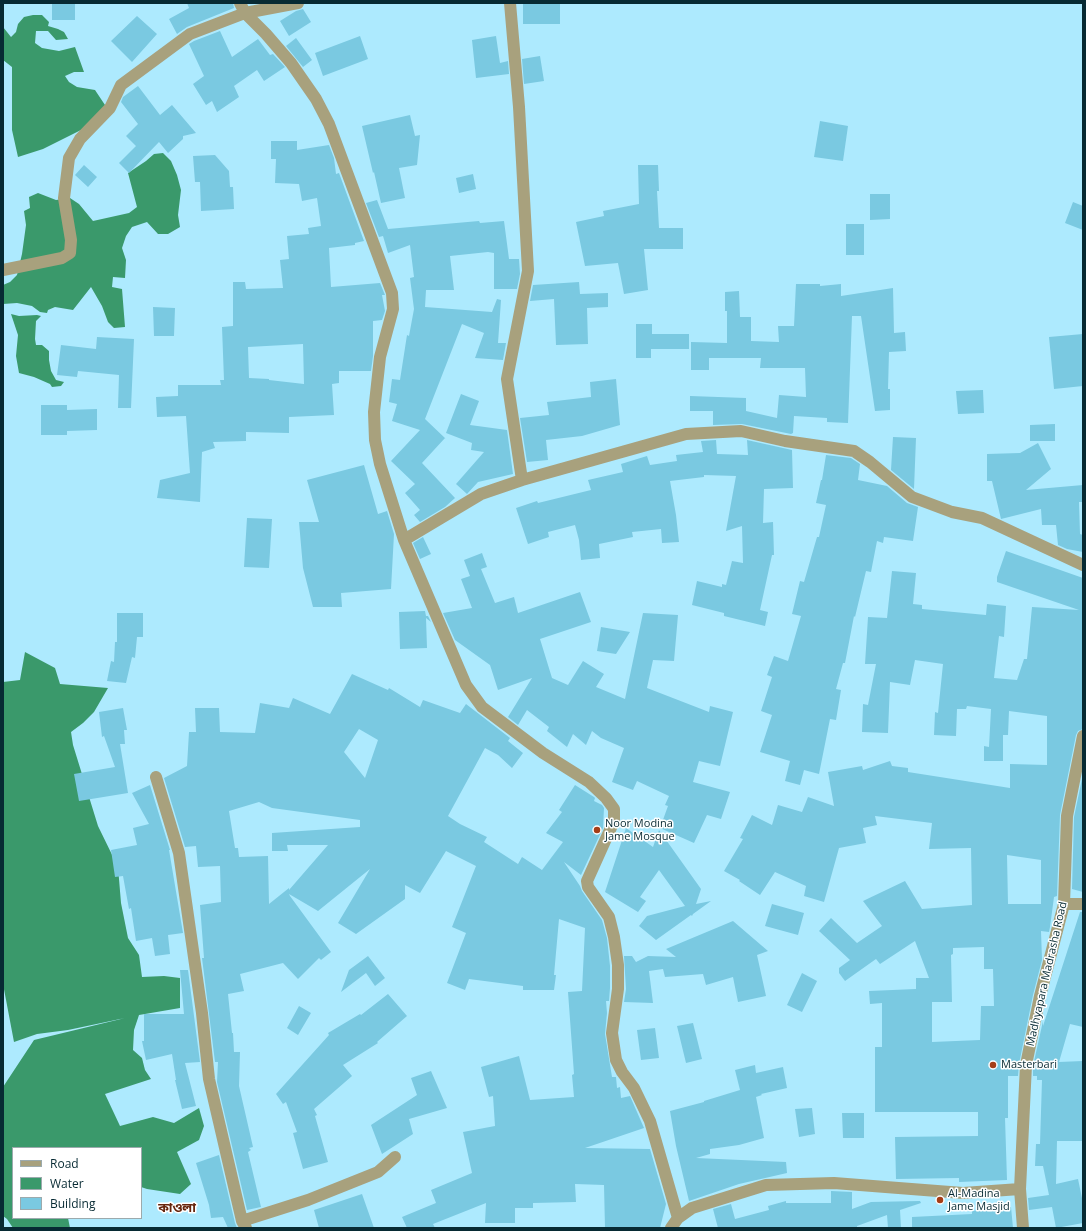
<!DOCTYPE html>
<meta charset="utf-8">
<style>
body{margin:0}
#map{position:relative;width:1086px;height:1231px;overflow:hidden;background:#adeafe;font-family:"Open Sans",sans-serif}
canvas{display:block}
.frame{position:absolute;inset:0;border:4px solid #072a33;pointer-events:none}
.legend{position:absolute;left:12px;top:1147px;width:130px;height:72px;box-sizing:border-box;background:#fff;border:1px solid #9caaad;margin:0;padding:5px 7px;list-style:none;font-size:12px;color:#072a33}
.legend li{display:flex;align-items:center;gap:8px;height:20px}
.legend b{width:20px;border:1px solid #9caaad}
</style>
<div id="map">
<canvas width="1086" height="1231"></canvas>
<div class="frame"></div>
<ul class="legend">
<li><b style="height:5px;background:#a8a17d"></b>Road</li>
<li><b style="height:11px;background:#3a996b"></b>Water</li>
<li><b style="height:11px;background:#7ac9e1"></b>Building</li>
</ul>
</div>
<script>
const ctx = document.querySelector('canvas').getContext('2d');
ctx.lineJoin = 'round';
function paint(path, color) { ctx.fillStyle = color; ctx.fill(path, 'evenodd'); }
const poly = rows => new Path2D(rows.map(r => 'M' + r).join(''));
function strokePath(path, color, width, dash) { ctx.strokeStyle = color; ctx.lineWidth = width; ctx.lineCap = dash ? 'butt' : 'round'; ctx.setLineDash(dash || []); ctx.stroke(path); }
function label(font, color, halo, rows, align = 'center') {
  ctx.font = font + ' "Open Sans","Noto Sans Bengali",sans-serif'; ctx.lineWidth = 3; ctx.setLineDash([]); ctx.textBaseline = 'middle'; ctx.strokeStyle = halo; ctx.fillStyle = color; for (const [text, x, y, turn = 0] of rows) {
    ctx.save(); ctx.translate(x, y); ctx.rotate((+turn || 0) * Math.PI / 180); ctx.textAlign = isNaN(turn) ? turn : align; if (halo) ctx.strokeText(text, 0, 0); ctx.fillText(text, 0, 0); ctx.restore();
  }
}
const water = poly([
 [33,15,42,15,49,22,48,26,58,29,64,32,68,39,56,40,48,31,36,31,35,43,42,48,59,51,75,47,84,72,74,72,65,76,69,82,77,87,95,90,107,108,85,128,43,149,18,157,12,130,12,67,3,60,3,27,11,37,16,32,18,24,24,17],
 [163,153,171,161,177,175,181,190,178,215,180,227,168,234,158,234,147,222,132,227,126,236,122,248,126,260,125,278,113,277,112,287,122,289,125,327,114,328,108,322,102,306,91,287,73,310,55,307,48,310,47,313,40,312,32,306,17,303,3,304,3,285,10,282,17,275,22,254,26,225,24,211,30,208,29,197,38,193,56,200,70,198,79,204,93,221,129,213,137,207,128,173,146,161,154,154],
 [11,314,19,316,37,315,41,316,36,321,35,339,36,345,42,345,49,351,49,360,51,371,56,380,64,382,61,386,52,387,50,384,34,377,19,373,16,356,18,335],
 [25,652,55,668,60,684,108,688,94,712,83,723,71,732,73,745,98,826,118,867,121,903,128,938,139,955,142,977,164,976,180,978,180,1008,139,1015,134,1030,133,1050,142,1058,145,1070,151,1079,105,1094,120,1126,153,1117,174,1123,199,1108,204,1126,199,1140,177,1152,191,1184,180,1194,147,1189,141,1187,141,1148,13,1148,13,1218,68,1218,70,1228,13,1228,7,1219,3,1216,3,1087,34,1040,125,1018,68,1030,37,1034,14,1042,3,984,3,682,20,680]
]);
const building = poly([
 [52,3,75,3,75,20,52,20],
 [187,3,233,3,234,8,187,27,177,34,169,19,189,8],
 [523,3,560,3,560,24,523,24],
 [303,9,311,22,289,36,280,21,296,11],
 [137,16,157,34,132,62,111,41],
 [220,31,232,57,258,39,270,55,273,54,285,67,264,81,257,70,234,86,239,97,217,112,212,101,206,105,193,84,204,76,189,44,194,41],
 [360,36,368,59,323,76,315,53],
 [496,36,500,63,508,61,509,74,476,78,472,40],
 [296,38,312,60,303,67,286,46],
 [540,56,544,81,524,84,522,59],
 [138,86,160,115,172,105,196,133,183,136,183,139,168,153,159,142,129,173,119,163,136,146,126,136,138,124,121,102,123,97],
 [410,115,415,136,420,135,417,165,399,168,405,198,381,203,374,172,373,173,362,126],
 [820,121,848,126,843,161,814,157],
 [271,141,297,141,297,150,329,145,334,158,336,174,339,173,364,241,355,243,355,245,329,248,331,287,380,283,385,295,382,295,385,311,382,320,373,321,373,356,371,371,339,371,339,383,332,384,334,415,289,417,289,433,246,432,246,441,213,442,215,448,202,452,200,502,157,498,160,480,190,473,186,416,157,417,156,397,178,396,178,385,221,385,220,380,224,380,222,327,233,326,233,282,245,282,246,289,283,288,280,260,289,259,287,236,309,234,308,228,321,226,317,198,302,201,299,184,275,183,276,159,271,159],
 [303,344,304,384,269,380,269,379,249,378,248,347],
 [215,155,229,171,230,187,233,187,234,209,201,211,200,182,195,182,193,156],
 [84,165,97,177,88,187,75,175],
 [638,165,658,165,659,191,657,191,659,228,683,228,683,249,644,249,648,290,624,294,618,263,585,266,576,222,604,216,603,211,639,204],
 [473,174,476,189,459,193,456,178],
 [870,194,890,194,890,219,870,220],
 [377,200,388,229,479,221,480,223,504,221,509,259,519,259,520,274,517,289,494,289,494,253,488,252,450,256,454,290,426,290,425,307,492,312,497,299,501,300,498,343,506,343,503,360,475,358,484,333,462,324,425,419,446,439,445,438,422,463,455,498,445,507,420,522,414,515,420,510,405,493,415,484,391,461,420,430,392,421,397,404,389,402,392,379,400,380,407,335,409,336,414,309,410,278,414,277,410,245,388,253,383,236,379,237,366,203],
 [1073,202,1083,206,1083,230,1065,223],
 [846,224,864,224,864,255,846,255],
 [579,282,580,294,608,293,608,307,587,308,588,344,556,345,554,299,530,301,533,285],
 [796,284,820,284,820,286,841,284,841,296,893,288,894,333,905,332,906,351,889,352,888,389,890,389,890,410,875,411,861,316,852,316,848,423,827,422,827,418,794,416,793,433,791,434,742,424,713,425,713,411,690,411,690,396,746,398,746,411,777,418,779,395,806,397,805,368,760,368,761,358,709,358,709,370,691,370,691,342,727,343,727,311,725,311,725,292,739,291,740,317,751,317,751,341,779,342,778,326,794,326],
 [153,307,175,308,174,336,154,336],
 [636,324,652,324,652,334,689,334,689,349,651,349,651,358,636,358],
 [1083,334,1083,386,1054,389,1049,337],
 [97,337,134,339,131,408,118,408,119,375,78,371,77,377,57,375,61,345,96,349],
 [616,379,620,425,582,436,546,440,548,460,527,462,520,418,549,415,547,402,591,397,590,382],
 [983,390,984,413,958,414,956,391],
 [461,394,479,401,470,425,507,430,513,474,478,482,467,494,456,484,484,452,471,450,472,443,446,433],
 [41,405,67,405,67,410,97,409,97,430,67,431,67,435,41,435],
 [1055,424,1055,441,1030,441,1030,425],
 [893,437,916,438,914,489,891,470],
 [716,440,717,454,748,455,747,440,792,450,793,488,764,489,763,523,773,522,774,555,772,555,760,610,768,612,765,626,724,616,724,613,692,605,697,581,722,587,722,584,726,585,732,561,743,563,742,526,726,531,736,476,704,475,704,477,670,481,676,515,679,542,662,543,661,529,632,532,633,537,599,544,600,558,581,560,579,540,575,525,548,532,549,537,528,544,516,508,537,501,538,503,591,490,588,480,623,472,621,464,647,456,650,465,677,461,676,455,703,452,701,441],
 [1038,443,1051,469,1026,490,1083,485,1083,502,1079,502,1080,534,1083,535,1083,552,1067,549,1058,545,1056,525,1042,525,1041,509,1001,519,992,481,987,481,987,454,1020,453],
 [826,455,851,458,860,464,858,480,887,486,907,503,918,507,913,541,884,537,883,543,877,541,871,572,866,571,855,617,854,616,845,663,843,663,836,689,841,690,836,720,830,719,819,774,804,770,800,785,785,781,790,761,760,752,772,715,761,711,772,677,767,675,774,656,788,661,801,616,792,614,800,581,804,582,817,537,819,537,826,505,816,503,821,480,822,480],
 [364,465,378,514,387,511,394,534,391,589,341,593,342,607,313,607,303,568,299,522,319,522,307,480],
 [247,518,272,519,269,568,244,567],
 [423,537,431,554,420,559,413,543],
 [1006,551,1083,578,1083,702,1082,720,1083,720,1083,729,1078,731,1076,735,1060,815,1057,896,1054,897,1050,927,1049,932,1041,931,1042,960,1033,995,1019,1064,1018,1076,1008,1076,1008,1118,1005,1118,1007,1180,959,1182,959,1178,896,1179,895,1137,978,1136,978,1112,875,1112,875,1047,882,1047,882,1003,870,1004,869,991,916,989,916,978,929,978,915,941,880,964,876,959,845,981,839,973,839,968,850,960,819,931,831,918,857,943,882,926,863,901,905,881,922,909,972,905,971,848,929,849,932,823,875,816,877,825,863,828,866,843,839,848,824,902,804,896,806,886,775,872,760,895,739,881,740,880,724,871,743,839,740,838,752,815,772,825,778,805,802,812,808,797,834,806,828,772,862,766,863,770,890,761,892,766,908,768,908,772,1010,788,1010,764,1047,765,1047,716,1009,711,1008,735,1003,735,1003,761,984,761,984,746,989,747,991,709,967,706,966,709,957,709,956,736,934,735,935,712,938,713,943,664,915,660,910,685,890,682,888,733,862,732,863,704,868,705,876,664,865,664,868,617,887,618,892,571,916,573,913,604,922,605,922,609,986,615,987,604,1006,606,1004,637,999,636,994,678,1017,680,1024,659,1027,659,1032,607,1079,610,997,582,997,577],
 [1007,855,1041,860,1041,904,1008,904],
 [984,947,984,969,993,969,994,1006,981,1006,980,1040,932,1042,932,1002,952,1002,951,955,953,954,953,948],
 [482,553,487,567,481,569,495,603,514,597,518,613,580,592,591,622,540,639,552,678,568,685,583,661,604,674,596,687,625,699,643,613,678,615,674,661,653,660,647,688,709,712,710,706,733,712,720,766,699,761,693,782,730,792,721,819,707,815,694,843,660,828,668,806,665,805,669,796,637,781,633,790,612,782,624,748,601,738,592,731,586,745,573,734,567,747,547,731,549,727,527,710,518,725,508,717,532,678,498,690,490,665,455,640,443,613,472,608,461,579,470,576,464,560],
 [425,611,426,616,428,616,431,622,426,618,427,648,400,649,399,612],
 [117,613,143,613,143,637,137,637,135,658,132,657,126,683,107,681,111,661,114,662,115,642,117,642],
 [601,627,630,632,616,654,597,651],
 [352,674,388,690,389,688,420,707,423,700,460,713,466,704,510,738,508,741,523,753,512,768,498,755,485,748,448,816,460,824,487,837,484,842,518,864,522,857,542,870,563,842,546,833,562,812,559,810,575,785,594,797,595,798,594,801,602,805,604,808,603,828,581,875,564,862,580,886,582,891,602,920,607,938,610,966,610,988,609,1001,606,1001,607,1013,605,1034,612,1077,616,1077,617,1088,620,1087,621,1098,630,1096,644,1128,585,1148,650,1149,666,1204,660,1228,605,1228,604,1185,575,1184,576,1202,533,1203,533,1208,515,1208,515,1223,485,1223,486,1203,433,1224,435,1228,407,1228,402,1217,436,1203,431,1190,472,1173,463,1132,495,1126,493,1096,489,1097,481,1067,519,1056,530,1100,574,1097,572,1075,574,1074,568,992,582,991,585,928,559,919,554,975,556,975,554,990,523,990,523,986,469,979,465,990,447,983,466,933,452,927,476,866,446,851,420,893,405,885,405,899,356,934,338,923,370,869,318,911,289,894,290,896,331,952,321,960,319,958,298,979,283,963,240,974,244,991,228,994,232,1033,233,1033,234,1052,240,1052,239,1086,253,1147,249,1148,251,1150,248,1152,261,1207,247,1210,217,1082,218,1062,215,1062,202,958,204,958,200,905,221,902,220,866,198,867,196,846,185,847,164,778,187,766,189,732,196,732,195,708,219,708,220,732,255,733,260,703,289,708,293,698,330,714],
 [359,729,378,740,365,778,344,752],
 [259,802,272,808,360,820,360,827,272,833,272,851,288,851,287,845,328,845,289,890,289,888,269,904,268,856,239,857,238,848,235,848,229,811],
 [123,708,127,730,124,730,125,744,120,744,128,793,79,801,74,774,115,767,104,736,102,737,99,712],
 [1083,774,1083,892,1072,889,1074,817],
 [150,785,170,850,169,850,183,933,168,935,170,954,155,956,152,938,136,941,131,908,129,909,123,876,115,877,111,850,137,845,133,828,149,824,132,793],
 [626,828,653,847,659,830,701,889,696,904,711,901,693,914,692,916,691,915,656,940,639,926,647,916,685,906,659,870,640,897,646,901,638,912,605,892],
 [772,904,804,913,798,935,765,926],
 [1080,912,1083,912,1083,1027,1070,1024,1059,1062,1083,1061,1083,1141,1057,1141,1056,1184,1078,1179,1083,1203,1083,1223,1056,1228,1052,1207,1029,1210,1028,1198,1049,1195,1043,1166,1035,1166,1036,1144,1040,1144,1042,1080,1037,1080,1037,1076,1033,1076,1033,1066,1043,1021,1043,1026],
 [733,921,768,951,757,955,766,996,738,1002,733,977,706,985,703,974,665,977,663,969,649,971,653,1003,624,1002,626,989,624,956,632,956,636,962,648,956,676,957,666,949],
 [368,956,385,978,375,986,366,973,341,992,349,970],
 [180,970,188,970,200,1062,185,1063,196,1106,182,1109,175,1080,176,1080,172,1054,146,1060,142,1041,144,1041,144,1014,184,1014],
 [802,973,817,981,802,1012,787,1005],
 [388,994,407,1016,377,1042,378,1043,343,1065,352,1076,314,1109,317,1115,315,1116,328,1162,303,1169,293,1133,297,1132,286,1102,283,1104,276,1094,329,1035,328,1033,360,1014,361,1015],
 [299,1006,311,1013,298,1035,287,1028],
 [693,1023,702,1059,686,1063,677,1026],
 [655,1028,659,1058,641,1060,637,1030],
 [755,1065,756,1073,783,1067,787,1088,761,1094,762,1095,756,1097,764,1138,739,1145,710,1149,710,1154,696,1158,786,1162,787,1173,739,1184,689,1201,676,1146,670,1111,704,1102,704,1101,740,1090,735,1070],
 [431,1071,447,1108,409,1119,413,1134,382,1154,371,1125,417,1095,411,1078],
 [812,1108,815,1134,799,1137,795,1109],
 [842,1113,864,1113,864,1138,843,1138],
 [219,1155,235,1223,237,1228,228,1228,223,1217,211,1218,209,1205,196,1163],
 [831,1191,852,1192,852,1209,871,1202,920,1201,921,1203,900,1210,901,1228,888,1228,887,1215,857,1226,857,1228,718,1228,713,1209,731,1204,735,1219,769,1210,768,1206,786,1201,786,1203,831,1203],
 [362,1194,374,1228,319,1228,314,1210],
 [1011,1207,1013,1228,912,1228,912,1217,972,1214,972,1211]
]);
const minor = poly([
 [240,3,245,13,266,34,291,63,316,99,329,124,392,293,393,309,380,357,374,412,375,440,380,464,404,540,466,685,482,707,543,753,589,782,606,798,614,809,614,821,587,881,588,887,609,917,614,937,618,965,618,989,612,1033,616,1060,622,1072,634,1088,650,1121,678,1218],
 [510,3,519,107,528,271,507,379,522,480],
 [3,270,62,258,70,253,71,240,64,198,69,158,80,139,110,108,121,85,190,34,245,13,298,3],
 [404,540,481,494,522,480,686,434,741,431,785,441,854,451,870,462,912,497,952,512,982,518,1083,565],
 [156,777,179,853,202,1013,209,1079,242,1221,246,1228],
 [1064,904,1083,904],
 [242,1221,308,1200,378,1172,395,1157],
 [671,1228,678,1218,692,1208,766,1185,834,1183,963,1193,1020,1189],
 [1023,1228,1020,1189,1026,1065,1040,996,1064,904,1067,816,1083,736]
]);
const markers = [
 [597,830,4,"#a53e17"],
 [993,1065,4,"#a53e17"],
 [940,1200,4,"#a53e17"]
];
const poiNames = [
 ["Noor Modina",605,824],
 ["Jame Mosque",605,837],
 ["Masterbari",1001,1065],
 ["Al-Madina",948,1194],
 ["Jame Masjid",948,1207]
];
const streetNames = [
 ["Madhyapara Madrasha Road",1047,974,-77]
];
const quarterNames = [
 ["কাওলা",177,1208]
];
paint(water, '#3a996b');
paint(building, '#7ac9e1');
strokePath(minor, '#a8a17d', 12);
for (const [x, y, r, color] of markers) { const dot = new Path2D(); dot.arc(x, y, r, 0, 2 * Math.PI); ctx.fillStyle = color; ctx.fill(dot); strokePath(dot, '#fff', 1.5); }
label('11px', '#072a33', '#fff', poiNames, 'left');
label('11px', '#072a33', '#fff', streetNames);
label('bold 13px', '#66250d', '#fff', quarterNames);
</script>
